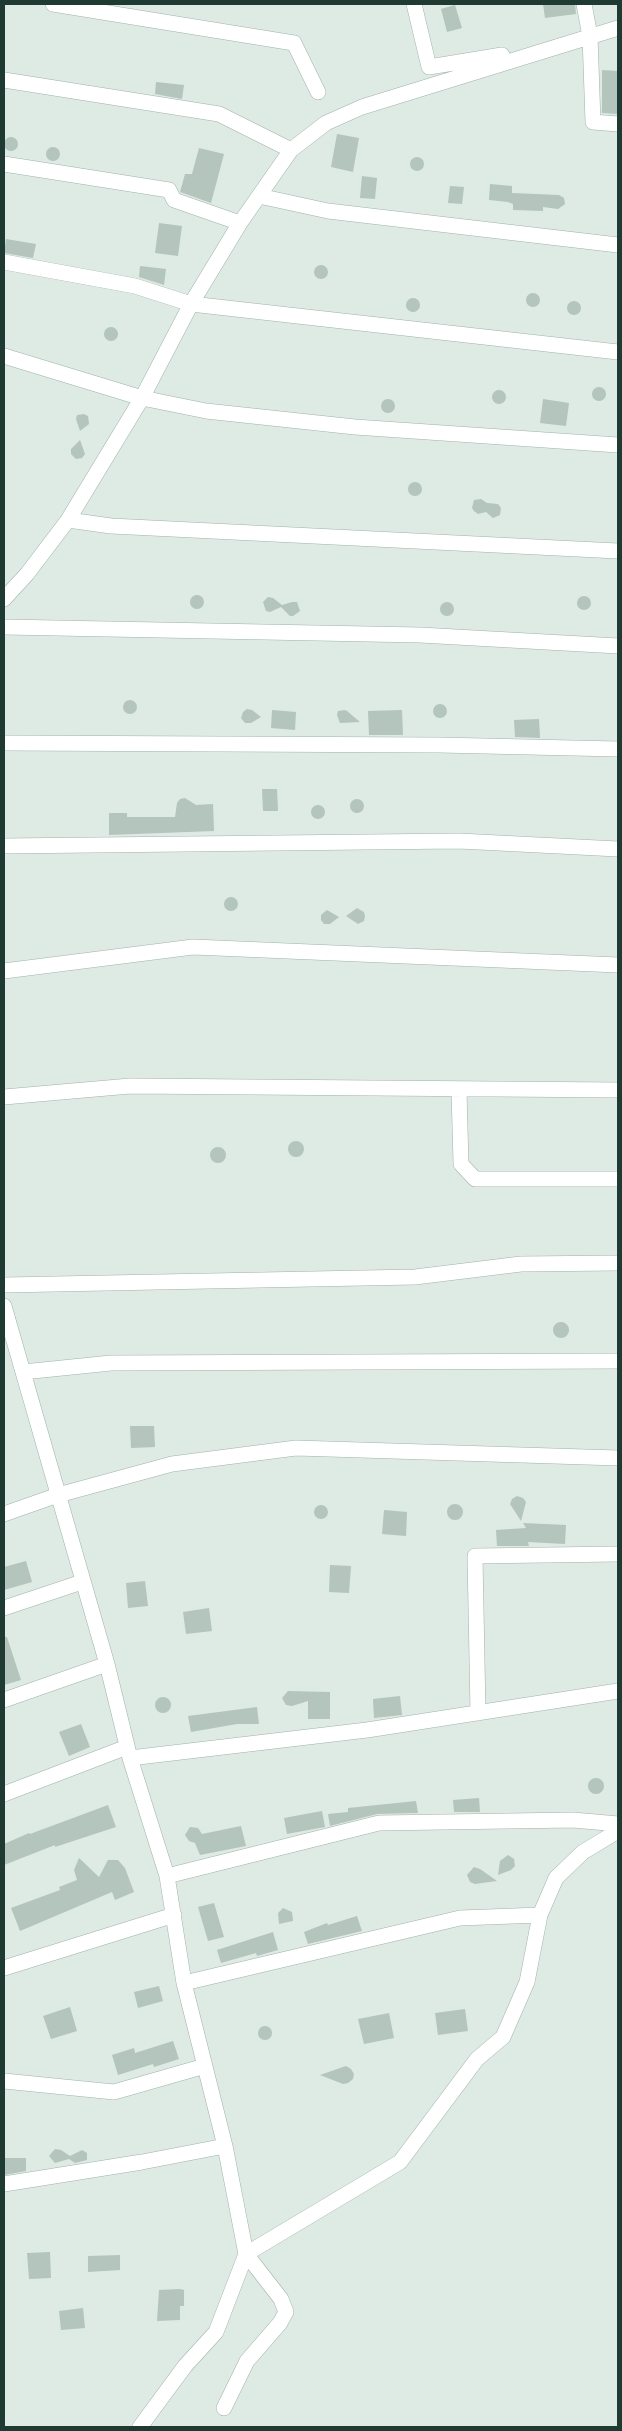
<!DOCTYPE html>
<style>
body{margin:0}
#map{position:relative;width:622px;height:2431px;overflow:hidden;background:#deeae4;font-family:"Roboto Condensed",sans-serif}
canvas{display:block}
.frame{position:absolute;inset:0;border:5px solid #1f3a32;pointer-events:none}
</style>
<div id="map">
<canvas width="622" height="2431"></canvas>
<div class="frame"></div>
</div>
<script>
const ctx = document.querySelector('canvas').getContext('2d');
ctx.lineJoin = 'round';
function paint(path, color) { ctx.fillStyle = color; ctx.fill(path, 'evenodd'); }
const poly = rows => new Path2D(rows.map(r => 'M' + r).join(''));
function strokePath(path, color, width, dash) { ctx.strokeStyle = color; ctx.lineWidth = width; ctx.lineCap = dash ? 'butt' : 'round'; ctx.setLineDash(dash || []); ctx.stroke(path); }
const building = poly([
 [543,4,575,4,576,14,545,18],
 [455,5,462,28,447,32,441,9],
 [602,70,618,71,618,114,602,113],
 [156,82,184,85,182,99,155,94],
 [337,134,359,138,353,172,331,167],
 '4 144a7 7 0 1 1 14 0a7 7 0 1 1-14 0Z',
 '46 154a7 7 0 1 1 14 0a7 7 0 1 1-14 0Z',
 [199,148,224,154,211,203,180,192,185,174,192,174],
 '410 164a7 7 0 1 1 14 0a7 7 0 1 1-14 0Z',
 [362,176,377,178,375,199,360,198],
 [490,184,512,186,512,193,559,195,564,198,565,204,558,209,543,207,543,211,513,210,513,204,508,202,489,200],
 [450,186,464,187,462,204,448,203],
 [159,223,182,226,178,256,155,253],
 [6,239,36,244,33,258,4,253],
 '314 272a7 7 0 1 1 14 0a7 7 0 1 1-14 0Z',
 [140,266,166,269,164,285,139,277],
 '526 300a7 7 0 1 1 14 0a7 7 0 1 1-14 0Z',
 '406 305a7 7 0 1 1 14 0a7 7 0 1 1-14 0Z',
 '567 308a7 7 0 1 1 14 0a7 7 0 1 1-14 0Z',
 '104 334a7 7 0 1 1 14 0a7 7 0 1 1-14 0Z',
 '592 394a7 7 0 1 1 14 0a7 7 0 1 1-14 0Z',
 '492 397a7 7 0 1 1 14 0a7 7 0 1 1-14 0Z',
 '381 406a7 7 0 1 1 14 0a7 7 0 1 1-14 0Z',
 [543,399,569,403,566,426,540,423],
 [84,414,88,416,89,424,80,431,76,419,77,415],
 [80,440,85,454,82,458,76,459,71,454,71,449],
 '408 489a7 7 0 1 1 14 0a7 7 0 1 1-14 0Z',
 [481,499,487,503,498,504,501,508,500,515,493,518,486,512,478,514,474,511,472,508,474,500],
 '190 602a7 7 0 1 1 14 0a7 7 0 1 1-14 0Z',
 '577 603a7 7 0 1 1 14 0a7 7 0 1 1-14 0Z',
 [268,597,273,598,282,605,292,602,297,602,300,611,293,616,290,616,281,607,270,612,266,611,263,602],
 '440 609a7 7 0 1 1 14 0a7 7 0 1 1-14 0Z',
 '123 707a7 7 0 1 1 14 0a7 7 0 1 1-14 0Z',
 '433 711a7 7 0 1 1 14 0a7 7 0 1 1-14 0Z',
 [247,709,252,710,261,717,251,723,245,723,241,718,243,712],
 [272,710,296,712,295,730,271,728],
 [345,710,347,711,360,722,340,723,337,715,338,711],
 [402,710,403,735,369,735,368,711],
 [539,719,540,738,515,737,514,720],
 [262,789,277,789,278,811,263,811],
 [185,798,196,805,213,804,214,831,109,835,109,813,127,813,127,817,175,817,177,803,180,799],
 '350 806a7 7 0 1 1 14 0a7 7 0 1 1-14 0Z',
 '311 812a7 7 0 1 1 14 0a7 7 0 1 1-14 0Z',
 '224 904a7 7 0 1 1 14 0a7 7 0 1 1-14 0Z',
 [357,908,364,912,365,916,364,921,358,924,346,916],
 [327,910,339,917,330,924,324,924,321,920,321,915],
 '288 1149a8 8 0 1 1 16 0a8 8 0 1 1-16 0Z',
 '210 1155a8 8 0 1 1 16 0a8 8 0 1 1-16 0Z',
 '553 1330a8 8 0 1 1 16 0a8 8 0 1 1-16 0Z',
 [130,1426,154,1426,155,1447,131,1448],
 [517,1496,523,1498,526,1502,521,1521,510,1504,512,1499],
 '447 1512a8 8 0 1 1 16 0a8 8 0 1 1-16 0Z',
 '314 1512a7 7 0 1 1 14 0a7 7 0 1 1-14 0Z',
 [384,1510,407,1512,406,1536,382,1534],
 [523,1523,566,1525,565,1544,528,1542,529,1546,497,1546,496,1530,526,1528],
 [26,1561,32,1582,4,1590,4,1567],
 [330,1565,351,1566,349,1593,329,1592],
 [145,1581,148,1606,128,1608,126,1583],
 [209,1608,212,1631,186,1634,183,1612],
 [4,1637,7,1637,21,1680,4,1685],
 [288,1691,330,1692,330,1719,308,1719,308,1701,292,1706,286,1705,282,1698],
 [400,1696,402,1715,374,1718,373,1699],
 '155 1705a8 8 0 1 1 16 0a8 8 0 1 1-16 0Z',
 [257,1707,259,1724,237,1724,191,1732,188,1716],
 [81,1724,90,1747,69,1756,59,1732],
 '588 1786a8 8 0 1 1 16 0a8 8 0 1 1-16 0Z',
 [479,1798,480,1812,454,1812,453,1800],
 [416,1801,418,1813,377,1814,330,1826,328,1814,348,1812,348,1808],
 [108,1805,116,1827,55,1847,55,1845,4,1865,4,1844,29,1833,30,1834],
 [322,1811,325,1827,287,1834,284,1818],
 [241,1826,246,1846,200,1855,195,1843,189,1841,185,1835,190,1827,198,1828,202,1834],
 [508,1855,514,1859,515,1866,511,1870,498,1875,500,1861],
 [79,1858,99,1877,108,1860,118,1860,125,1868,134,1892,115,1900,112,1892,20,1931,11,1908,60,1890,59,1887,77,1880,74,1870],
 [474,1867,480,1869,497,1881,475,1884,470,1882,467,1875],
 [214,1903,224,1937,208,1941,198,1907],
 [283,1908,292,1912,293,1921,279,1924,278,1913],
 [357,1916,362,1931,308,1944,304,1932,327,1923,328,1925],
 [273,1932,278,1950,257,1956,256,1953,221,1963,217,1950],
 [159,1986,163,2001,138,2008,134,1992],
 [70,2007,77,2031,51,2039,43,2016],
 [465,2009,468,2031,438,2035,435,2013],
 [389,2013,394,2038,364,2044,358,2019],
 '258 2033a7 7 0 1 1 14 0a7 7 0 1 1-14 0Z',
 [173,2041,179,2059,154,2067,153,2064,118,2075,112,2055,134,2048,135,2053],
 [346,2066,351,2069,354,2074,353,2079,348,2083,343,2084,320,2075],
 [55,2149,61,2150,70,2156,82,2150,87,2153,87,2160,75,2163,69,2159,55,2163,49,2156],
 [4,2158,26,2158,26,2171,4,2175],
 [50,2252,51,2278,29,2279,27,2253],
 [120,2255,120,2270,88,2272,88,2256],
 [180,2289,184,2290,184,2306,180,2306,180,2320,157,2321,159,2290],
 [83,2308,85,2328,61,2330,59,2311]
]);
const minor = poly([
 [53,4,294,43,318,92],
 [414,4,429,67,502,55],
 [584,4,590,36,593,122,618,124],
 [4,80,219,114,291,150],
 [4,164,169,190,174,200,240,223],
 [259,196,328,211,618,245],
 [4,262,135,286,191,304,618,352],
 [4,356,142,398,206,411,355,427,618,445],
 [68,520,111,526,618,551],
 [4,599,27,574,68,520,142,398,191,304,240,223,291,150,326,123,362,107,618,28],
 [4,627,420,635,618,646],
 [4,743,439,745,618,749],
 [4,846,459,841,618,849],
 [4,971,193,947,618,965],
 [459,1090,461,1164,475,1179,618,1179],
 [4,1097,130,1086,618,1090],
 [4,1285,415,1277,521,1264,618,1263],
 [4,1306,107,1664,130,1758,167,1876,184,1983,225,2146,246,2254,281,2299,286,2312,280,2323,247,2361,224,2408],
 [23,1372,111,1363,618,1361],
 [4,1514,58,1495,172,1464,296,1448,618,1458],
 [4,1608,82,1582],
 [4,1700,107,1664],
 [478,1713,475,1556,618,1554],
 [130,1758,367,1730,618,1691],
 [4,1794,127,1747],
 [167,1876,379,1823,573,1820,618,1824],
 [4,1968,174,1915],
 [184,1983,460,1918,540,1915],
 [4,2081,114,2092,205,2066],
 [4,2184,142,2162,225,2146],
 [140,2427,185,2366,216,2332,246,2254,400,2162,477,2059,503,2037,527,1982,540,1915,556,1878,583,1852,618,1831]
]);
paint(building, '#b3c5bd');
strokePath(minor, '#a1b2ab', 16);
strokePath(minor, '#fff', 15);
</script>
